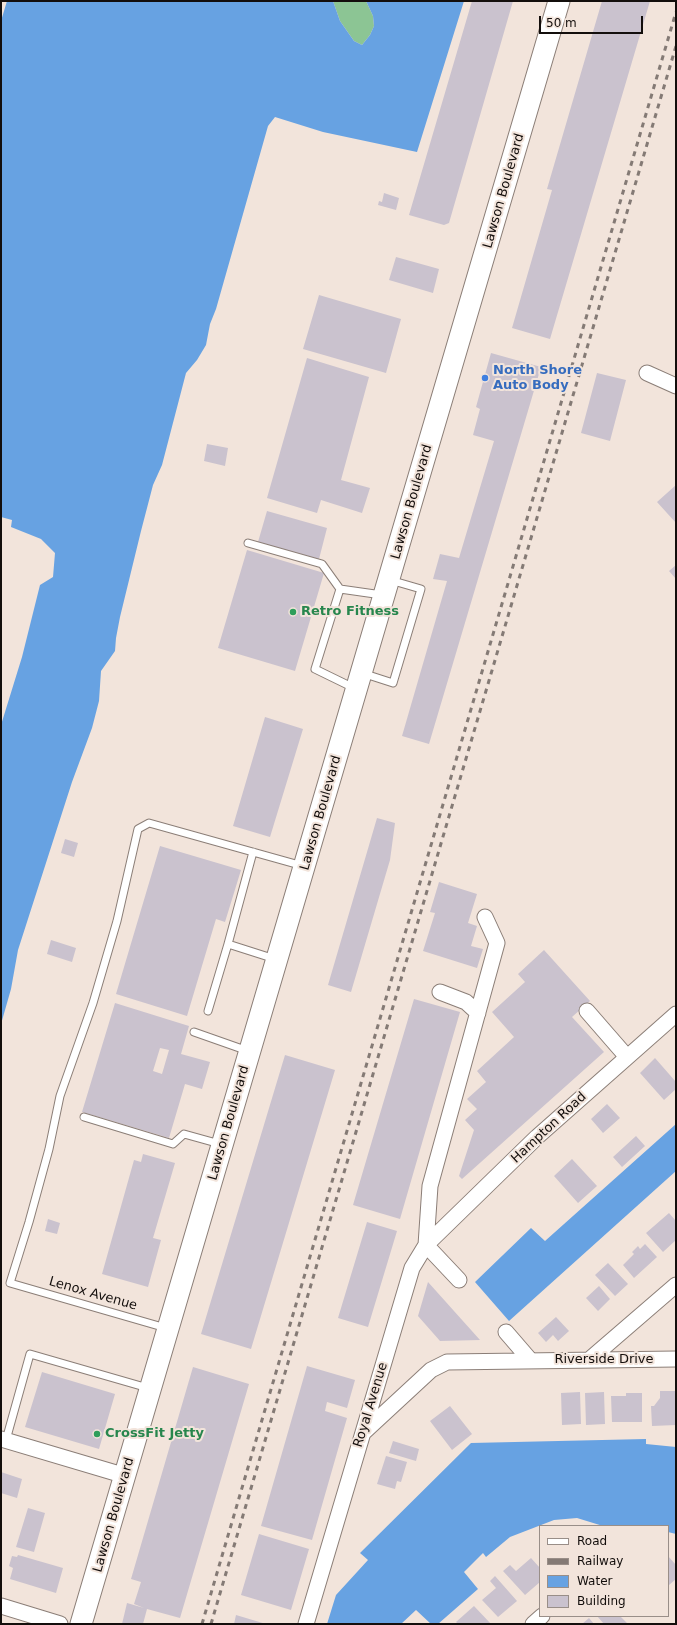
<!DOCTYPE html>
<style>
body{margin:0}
#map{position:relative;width:677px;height:1625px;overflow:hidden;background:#f2e4db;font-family:"DejaVu Sans",sans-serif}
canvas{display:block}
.frame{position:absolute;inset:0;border:2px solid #130e0c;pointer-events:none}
.legend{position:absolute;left:539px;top:1525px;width:130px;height:92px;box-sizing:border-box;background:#f2e4db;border:1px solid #998e88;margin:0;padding:5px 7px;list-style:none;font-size:12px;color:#130e0c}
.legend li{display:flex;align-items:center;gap:8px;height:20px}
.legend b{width:20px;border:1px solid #998e88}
.scale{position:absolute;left:539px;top:16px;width:104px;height:18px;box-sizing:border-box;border:2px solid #130e0c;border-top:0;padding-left:5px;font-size:12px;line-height:14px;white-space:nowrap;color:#130e0c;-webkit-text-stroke:3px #f2e4db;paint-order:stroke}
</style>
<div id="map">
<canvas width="677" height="1625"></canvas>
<div class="frame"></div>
<ul class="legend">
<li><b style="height:5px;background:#fff"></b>Road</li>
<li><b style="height:5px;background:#847a75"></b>Railway</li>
<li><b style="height:11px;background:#67a2e2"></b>Water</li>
<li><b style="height:11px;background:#cac2ce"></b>Building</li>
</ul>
<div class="scale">50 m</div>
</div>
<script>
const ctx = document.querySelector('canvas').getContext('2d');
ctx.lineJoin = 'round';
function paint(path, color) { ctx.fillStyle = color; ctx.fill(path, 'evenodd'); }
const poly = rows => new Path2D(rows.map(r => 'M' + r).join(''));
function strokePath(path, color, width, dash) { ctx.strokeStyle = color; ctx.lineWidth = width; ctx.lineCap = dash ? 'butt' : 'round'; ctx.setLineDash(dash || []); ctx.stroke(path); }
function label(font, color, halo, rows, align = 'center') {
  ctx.font = font + ' "DejaVu Sans",sans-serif'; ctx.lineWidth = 4; ctx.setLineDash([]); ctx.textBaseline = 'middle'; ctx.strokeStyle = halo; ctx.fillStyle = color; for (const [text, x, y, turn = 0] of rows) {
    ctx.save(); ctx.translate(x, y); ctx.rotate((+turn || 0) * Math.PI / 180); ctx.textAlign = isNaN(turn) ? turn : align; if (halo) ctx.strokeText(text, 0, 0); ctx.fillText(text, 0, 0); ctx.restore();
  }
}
const green = poly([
 [333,1,366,1,373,16,374,26,370,35,362,45,354,41,340,21]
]);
const water = poly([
 [7,1,333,1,340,21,354,41,362,45,370,35,374,26,373,16,366,1,464,1,417,152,323,132,275,117,268,126,216,309,210,324,206,345,197,360,186,373,162,465,153,485,141,531,120,617,116,638,115,651,101,671,99,701,92,728,72,782,18,950,11,989,1,1024,1,725,22,657,40,585,53,577,55,553,41,539,11,527,12,520,1,517,1,21],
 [676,1124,676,1171,509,1321,475,1282,531,1228,545,1241],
 [646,1439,646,1444,676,1447,676,1534,668,1532,668,1526,603,1526,577,1518,554,1520,510,1537,486,1557,483,1553,464,1572,478,1589,438,1624,431,1624,416,1610,401,1624,327,1624,336,1595,368,1560,360,1553,471,1443]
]);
const building = poly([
 [472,1,513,1,449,223,444,225,409,215],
 [602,1,650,1,550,339,512,328,552,190,547,189],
 [384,193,399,198,396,210,378,205,379,201,382,202],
 [396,257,439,269,433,293,389,280],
 [319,295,401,319,386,373,303,349],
 [491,353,541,367,429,744,402,736,447,581,433,579,440,554,459,558,494,441,473,435,480,409,476,407],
 [307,358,369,377,341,480,370,488,362,513,321,500,317,513,267,498],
 [597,373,626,380,610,441,581,433],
 [207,444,228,448,225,466,204,461],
 [676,485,676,523,657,502],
 [267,511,327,528,319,559,258,542],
 [247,550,324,573,295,671,218,648],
 [676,565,676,579,669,571],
 [265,717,303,729,270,837,233,826],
 [377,818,395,823,390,860,351,992,328,985],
 [65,839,78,843,74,857,61,853],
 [160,846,241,870,225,922,216,919,187,1016,116,994],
 [439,882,477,894,468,923,477,926,471,946,483,949,477,968,423,951,435,913,430,912],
 [51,940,76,948,72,962,47,954],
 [544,950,590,1001,572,1017,604,1052,462,1179,459,1176,474,1130,465,1120,477,1109,467,1099,486,1082,477,1071,514,1037,492,1012,525,982,518,974],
 [414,999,460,1012,400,1219,353,1205],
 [115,1003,189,1026,181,1054,210,1062,202,1089,185,1084,169,1138,82,1112],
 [160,1048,169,1050,162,1074,153,1071],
 [285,1055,335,1070,251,1349,201,1334],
 [655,1058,676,1082,676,1089,664,1100,640,1073],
 [607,1104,620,1118,603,1133,591,1119],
 [636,1136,645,1146,622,1167,613,1157],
 [143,1154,175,1163,153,1238,161,1240,148,1287,102,1274,134,1160,141,1162],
 [572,1159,597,1186,578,1203,554,1176],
 [669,1213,676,1221,676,1240,663,1252,646,1233],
 [48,1219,60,1223,57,1234,45,1231],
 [367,1222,397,1231,368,1327,338,1318],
 [645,1244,657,1257,634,1278,623,1265,634,1254,632,1252,638,1246,640,1249],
 [608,1263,628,1284,615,1296,595,1275],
 [428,1282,480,1340,440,1341,418,1316],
 [599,1286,610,1299,598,1311,586,1298],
 [556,1317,569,1331,558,1341,553,1335,546,1342,538,1333],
 [307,1366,355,1380,347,1408,327,1402,325,1411,347,1418,312,1540,261,1526],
 [193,1367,249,1384,180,1618,147,1609,143,1624,122,1624,127,1603,144,1608,134,1604,141,1582,131,1579],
 [42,1372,115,1394,99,1449,25,1427],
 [660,1391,676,1391,676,1425,652,1426,651,1406,654,1406,660,1398],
 [580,1392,581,1424,562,1425,561,1393],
 [604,1392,605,1424,586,1425,585,1393],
 [626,1393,642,1393,642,1422,612,1422,611,1396,626,1396],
 [450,1406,472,1434,452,1450,430,1421],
 [393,1441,419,1449,416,1461,389,1453],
 [386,1456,407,1462,401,1482,397,1481,395,1489,377,1484],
 [1,1472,22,1479,17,1498,1,1493],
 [28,1508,45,1513,34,1552,16,1547],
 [259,1534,309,1549,291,1610,241,1595],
 [18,1555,63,1568,56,1593,10,1579,13,1568,9,1566,12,1556,17,1557],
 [668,1556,676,1565,676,1579,669,1585,668,1583],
 [531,1558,540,1568,540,1582,525,1595,503,1571,510,1565,516,1571],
 [495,1576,517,1601,498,1617,482,1600,496,1588,490,1581],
 [474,1606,491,1624,458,1624,456,1622],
 [236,1615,266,1624,234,1624],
 [597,1616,620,1616,627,1623,604,1624],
 [589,1618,594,1624,582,1624]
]);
const service = poly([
 [248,543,322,564,340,589],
 [362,673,393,683,421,589,390,580],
 [354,688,315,669,340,589,382,595],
 [228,944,253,852],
 [208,1011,228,944,275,959],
 [194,1032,248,1051],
 [84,1117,173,1144,184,1134,220,1144],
 [166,1328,10,1283,29,1222,49,1149,60,1096,93,1003,117,921,138,829,149,823,303,866],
 [6,1440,30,1354,148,1388]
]);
const minor = poly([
 [647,373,676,386],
 [440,992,466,1002,478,1013],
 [587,1011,627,1057],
 [459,1280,426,1245,537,1137,676,1014],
 [506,1332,531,1361],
 [589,1360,676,1285],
 [364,1432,431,1370,447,1362,676,1359],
 [1,1439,126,1476],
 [1,1606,60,1624],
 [306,1624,412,1268,426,1245,430,1186,497,943,485,917],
 [533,1624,542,1616]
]);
const secondary = poly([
 [81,1624,559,1]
]);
const rail = poly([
 [202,1624,676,12],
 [211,1624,676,46]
]);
const markers = [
 [485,378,4,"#3f7fe0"],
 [293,612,4,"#2e9e5b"],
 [97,1434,4,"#2e9e5b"]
];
const streetNames = [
 ["Lawson Boulevard",504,191,-74],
 ["Lawson Boulevard",412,502,-74],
 ["Lawson Boulevard",321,813,-74],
 ["Lawson Boulevard",229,1123,-74],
 ["Hampton Road",549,1128,-43],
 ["Lenox Avenue",93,1294,16],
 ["Riverside Drive",604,1360],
 ["Royal Avenue",371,1405,-73],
 ["Lawson Boulevard",114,1515,-74]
];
const shopNames = [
 ["North Shore",493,371],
 ["Auto Body",493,386]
];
const leisureNames = [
 ["Retro Fitness",301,612],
 ["CrossFit Jetty",105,1434]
];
paint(green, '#8cc594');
paint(water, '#67a2e2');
paint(building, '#cac2ce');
strokePath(service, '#8b7e77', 9);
strokePath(minor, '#8b7e77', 17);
strokePath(secondary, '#8b7e77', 23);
strokePath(service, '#fff', 7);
strokePath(minor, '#fff', 15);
strokePath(secondary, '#fff', 21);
strokePath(rail, '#847a75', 3, [5, 5]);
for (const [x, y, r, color] of markers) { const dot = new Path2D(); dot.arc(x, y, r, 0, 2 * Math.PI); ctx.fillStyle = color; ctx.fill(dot); strokePath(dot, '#f2e4db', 1.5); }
label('13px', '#130e0c', '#f2e4db', streetNames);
label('bold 13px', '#366cbe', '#f2e4db', shopNames, 'left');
label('bold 13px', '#27864d', '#f2e4db', leisureNames, 'left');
</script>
